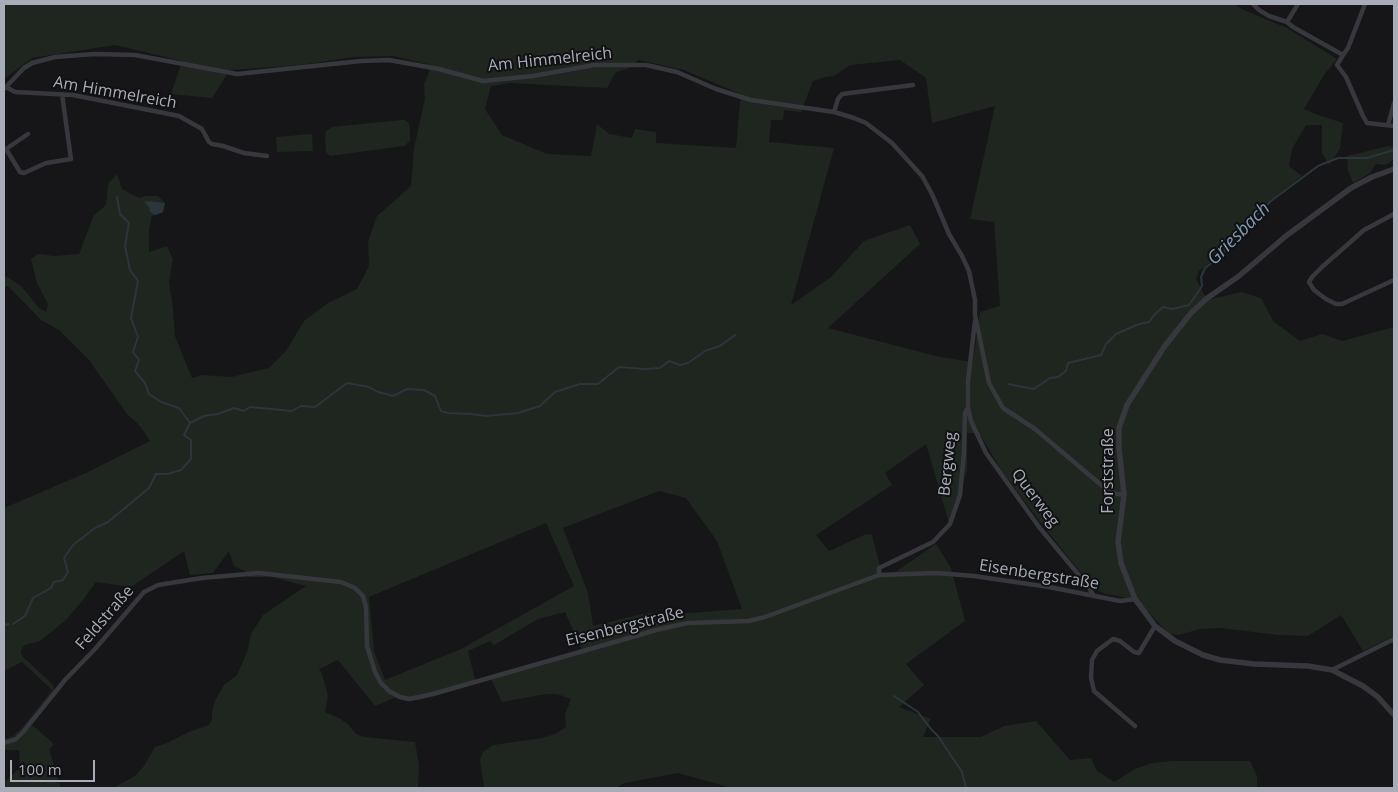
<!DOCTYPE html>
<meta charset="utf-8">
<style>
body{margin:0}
#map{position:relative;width:1398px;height:792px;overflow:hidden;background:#161618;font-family:"Open Sans",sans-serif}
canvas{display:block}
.frame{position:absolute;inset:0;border:5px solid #a8adb8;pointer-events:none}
.scale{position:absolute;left:10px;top:760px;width:85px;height:22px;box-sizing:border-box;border:2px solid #a8adb8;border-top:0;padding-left:6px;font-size:15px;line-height:18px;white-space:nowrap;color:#a8adb8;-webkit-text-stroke:4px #111113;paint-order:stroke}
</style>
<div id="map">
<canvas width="1398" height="792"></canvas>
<div class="frame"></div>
<div class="scale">100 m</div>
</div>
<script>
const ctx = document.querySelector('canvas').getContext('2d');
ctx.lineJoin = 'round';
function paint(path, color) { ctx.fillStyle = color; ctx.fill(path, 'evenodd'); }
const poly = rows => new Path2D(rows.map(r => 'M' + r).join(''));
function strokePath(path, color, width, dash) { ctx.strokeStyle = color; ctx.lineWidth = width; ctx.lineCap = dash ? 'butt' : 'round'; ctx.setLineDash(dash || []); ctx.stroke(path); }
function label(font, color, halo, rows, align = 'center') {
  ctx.font = font + ' "Open Sans",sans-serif'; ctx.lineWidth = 4; ctx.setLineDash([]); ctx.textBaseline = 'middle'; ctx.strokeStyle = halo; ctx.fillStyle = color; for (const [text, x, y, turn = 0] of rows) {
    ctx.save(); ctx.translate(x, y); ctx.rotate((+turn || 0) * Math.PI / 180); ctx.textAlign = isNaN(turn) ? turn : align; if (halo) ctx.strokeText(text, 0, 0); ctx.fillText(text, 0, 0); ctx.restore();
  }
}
const green = poly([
 [4,4,1234,4,1244,10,1287,28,1337,59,1324,75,1304,109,1315,114,1343,123,1340,149,1329,165,1322,153,1322,125,1306,125,1292,149,1289,166,1302,176,1262,207,1230,239,1234,244,1199,271,1196,279,1207,300,1241,292,1261,298,1273,321,1300,341,1322,334,1342,341,1394,327,1394,636,1363,651,1341,615,1308,636,1279,635,1220,628,1200,629,1179,635,1169,634,1144,607,1133,599,1106,594,1094,589,1040,522,1001,470,981,436,974,433,967,433,967,470,949,523,926,444,885,473,892,485,816,535,829,551,866,534,872,535,883,577,888,577,936,544,951,568,965,621,906,664,924,685,899,707,931,719,923,737,981,737,1004,726,1036,721,1070,760,1091,758,1097,771,1114,782,1135,769,1152,763,1173,761,1250,761,1257,776,1257,788,732,788,678,773,625,783,615,788,484,788,480,760,483,752,493,745,542,738,555,734,566,727,565,714,571,699,557,694,546,694,502,702,491,679,583,652,565,612,538,619,494,645,490,641,468,651,476,683,420,700,411,701,394,698,375,706,338,660,319,669,322,674,328,696,325,712,339,718,348,724,356,734,364,737,415,742,419,765,418,788,113,788,135,776,144,766,155,747,167,743,189,732,209,725,212,720,212,712,215,701,224,685,237,675,247,652,251,634,263,615,306,586,272,577,247,577,245,571,234,566,229,551,213,573,190,575,184,551,131,587,96,582,83,600,66,620,40,641,25,645,22,648,21,652,23,657,48,680,53,685,54,689,17,735,4,741,4,739,13,736,20,730,52,690,22,662,4,671,4,508,88,472,150,441,140,426,127,414,89,360,59,330,41,320,8,286,4,287,4,277,6,276,22,287,39,308,46,312,48,304,37,283,31,259,38,254,55,256,79,254,94,215,106,205,108,184,117,174,122,189,139,198,146,196,158,196,165,203,163,212,152,216,149,229,149,252,167,246,173,259,169,282,173,309,175,336,192,378,203,375,231,377,269,368,286,351,304,321,328,303,357,289,369,266,368,242,377,216,411,186,414,148,425,99,424,84,432,65,393,56,355,57,300,65,230,70,212,98,171,94,182,61,115,45,32,58,4,79],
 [638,60,684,70,743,95,740,102,736,148,656,143,656,132,635,129,632,138,609,134,597,124,591,156,547,154,502,135,485,109,491,86,509,83,607,88,616,72,633,67],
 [900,60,926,78,932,123,995,106,970,219,994,222,1000,306,980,312,973,362,940,357,828,328,920,244,910,225,864,241,831,277,791,305,834,148,769,142,771,120,783,120,784,110,801,112,813,81,825,77,834,76,850,65],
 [659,491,686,498,717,541,742,609,690,613,646,613,593,626,588,593,563,528],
 [546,523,574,586,461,649,385,680,374,651,369,597],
 [401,120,405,120,409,123,410,131,410,141,404,146,330,156,326,152,325,136,326,131,332,127],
 [312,134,313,151,277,152,276,137],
 [1388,146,1394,147,1394,159,1386,165,1376,164,1370,173,1353,183,1348,170,1347,156],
 [32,725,52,742,53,745,49,749,61,788,4,788,4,782,20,768,19,750,4,750,4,746,17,741]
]);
const water = poly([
 [149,201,165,203,163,212,155,215,150,212,149,207,144,202]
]);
const stream = poly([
 [117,197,120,214,129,223,125,246,130,270,138,281,131,318,138,337,133,352,139,360,135,371,145,383,149,394,161,402,179,408,190,423],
 [1008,384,1034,389,1050,378,1058,377,1066,371,1068,363,1101,355,1106,344,1116,334,1139,324,1149,322,1154,315,1163,307,1172,309,1189,305,1202,286,1201,277,1205,268,1217,259,1238,236,1247,224,1271,201,1318,166,1338,158,1367,158,1394,150],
 [13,624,25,616,33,598,51,588,54,582,63,580,68,572,64,558,73,545,95,528,108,522,149,488,156,474,168,474,181,470,191,459,191,440,184,435,190,423,204,416,218,414,234,408,244,411,250,407,292,411,301,406,315,407,347,383,369,387,378,392,393,396,407,389,424,390,435,396,441,411,448,413,471,414,486,416,518,413,540,406,555,392,580,384,598,384,619,367,645,369,660,368,669,361,680,365,688,363,705,351,720,346,735,335],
 [4,625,9,624],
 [894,696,918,712,931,729,938,736,962,772,966,788]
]);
const minor = poly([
 [1253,4,1259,10,1269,16,1287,22,1293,27,1343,55,1348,48,1365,4],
 [1287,22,1298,4],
 [1343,55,1337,65,1346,77,1363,116,1367,123,1394,126],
 [6,87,15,92,73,95,179,116,202,129,209,142,212,144,223,146,244,153,267,156],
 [4,89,24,68,32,63,55,57,95,54,135,55,237,74,361,61,389,60,439,69,483,81,533,76,594,65,646,65,677,72,716,89,751,100,834,112,854,118,866,123,892,143,922,176,932,194,949,234,962,256,969,271,975,300,975,315,989,383,1003,408,1035,429,1107,490,1117,494,1124,495],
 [834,112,838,99,842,94,913,85],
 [1388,125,1394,103],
 [28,134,6,149,20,172,24,173,46,163,71,159,62,94],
 [1394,214,1364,230,1322,267,1312,277,1309,282,1314,290,1326,299,1336,304,1342,304,1394,280],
 [968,408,971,421,986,453,1039,527,1088,586,1094,596],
 [879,575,879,568,933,542,950,524,960,495,964,452,965,413,968,408,968,381,975,321],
 [1332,670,1394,639],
 [1135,726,1094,691,1091,678,1092,660,1097,651,1113,639,1120,641,1134,652,1139,653,1155,626],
 [4,743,16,739,23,732,65,680,95,649,144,592,158,585,202,578,259,573,341,582,355,588,363,596,366,607,367,646,375,672,381,683,389,691,400,697,409,699,433,694,660,629,688,623,749,621,765,617,879,575,937,573,974,576,1049,587,1120,601,1135,599]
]);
const tertiary = poly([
 [1394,169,1372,177,1351,188,1286,236,1239,276,1206,299,1191,313,1164,347,1127,405,1119,428,1119,448,1124,495,1118,542,1121,563,1135,599,1155,626,1175,641,1203,655,1220,660,1254,664,1308,666,1332,670,1363,686,1378,697,1394,715]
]);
const streetNames = [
 ["Am Himmelreich",550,60,-6],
 ["Am Himmelreich",115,93,10],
 ["Bergweg",948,464,-84],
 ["Forststraße",1108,471,-90],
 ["Querweg",1035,498,53],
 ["Eisenbergstraße",1039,575,9],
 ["Feldstraße",105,618,-49],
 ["Eisenbergstraße",625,627,-14]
];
const waterNames = [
 ["Griesbach",1239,234,-45]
];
paint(green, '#1e261f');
paint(water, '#2c353c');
strokePath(stream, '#2c353c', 2);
strokePath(minor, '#37383d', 4.5);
strokePath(tertiary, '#37383d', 5.5);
label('16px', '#a8adb8', '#111113', streetNames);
label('italic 18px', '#7f9bb3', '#111113', waterNames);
</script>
